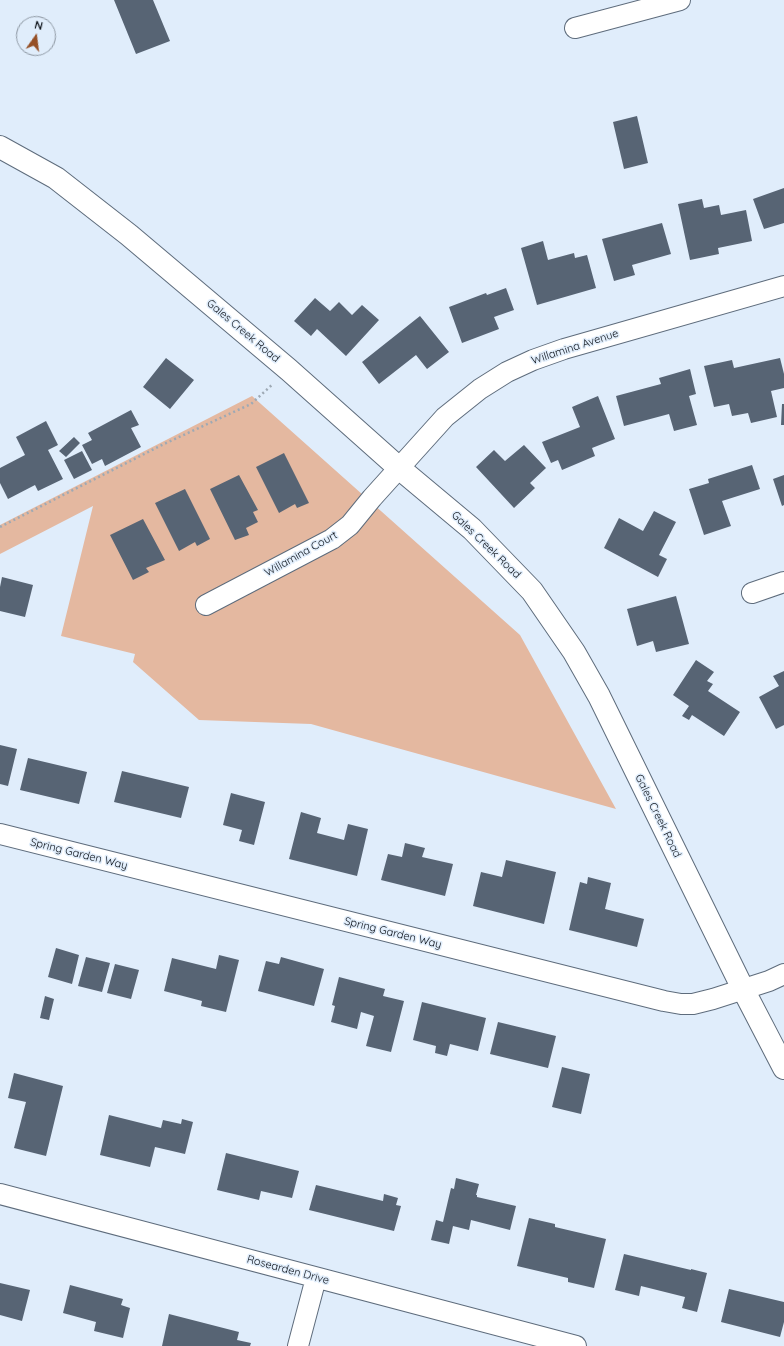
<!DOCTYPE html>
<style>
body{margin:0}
#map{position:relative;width:784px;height:1346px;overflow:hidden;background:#e0edfb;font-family:Quicksand,sans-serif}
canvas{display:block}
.north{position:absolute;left:16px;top:16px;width:40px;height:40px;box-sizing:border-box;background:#e0edfb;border:1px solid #8c96a1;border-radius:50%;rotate:14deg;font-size:11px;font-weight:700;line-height:16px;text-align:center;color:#0e131a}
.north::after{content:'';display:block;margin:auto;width:14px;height:18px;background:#954f25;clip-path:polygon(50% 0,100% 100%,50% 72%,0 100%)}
</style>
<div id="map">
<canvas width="784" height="1346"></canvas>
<div class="north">N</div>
</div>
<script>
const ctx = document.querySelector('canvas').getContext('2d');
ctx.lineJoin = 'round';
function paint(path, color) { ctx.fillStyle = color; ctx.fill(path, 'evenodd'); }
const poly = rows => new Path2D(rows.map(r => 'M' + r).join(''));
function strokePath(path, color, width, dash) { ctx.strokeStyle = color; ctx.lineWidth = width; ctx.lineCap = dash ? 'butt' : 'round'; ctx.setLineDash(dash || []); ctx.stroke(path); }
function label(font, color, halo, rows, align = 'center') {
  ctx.font = font + ' Quicksand,sans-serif'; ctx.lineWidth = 3; ctx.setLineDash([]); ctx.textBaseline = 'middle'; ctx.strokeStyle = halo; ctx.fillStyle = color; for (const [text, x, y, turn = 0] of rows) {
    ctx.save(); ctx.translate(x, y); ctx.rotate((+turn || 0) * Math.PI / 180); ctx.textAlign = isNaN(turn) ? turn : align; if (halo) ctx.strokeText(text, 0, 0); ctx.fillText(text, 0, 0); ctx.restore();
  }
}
const green = poly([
 [252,396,520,635,616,809,311,724,199,720,133,662,135,654,61,636,93,506,0,554,0,525]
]);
const building = poly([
 [114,0,153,0,170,41,136,54],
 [637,116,648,163,624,169,613,122],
 [784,188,784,223,764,229,753,199],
 [702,199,704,208,719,205,721,215,746,210,752,241,718,248,719,254,690,260,678,204],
 [662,223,671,254,632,265,635,275,614,281,602,239],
 [543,241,548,260,574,253,575,258,587,255,596,288,537,305,521,248],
 [506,288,514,310,494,317,499,329,462,343,449,307,486,293,487,295],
 [315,298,330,311,339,302,352,315,362,305,379,320,346,356,317,329,311,336,294,321],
 [420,316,449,352,427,369,416,355,379,384,362,362],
 [166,358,194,380,170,409,143,387],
 [780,358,784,374,784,388,771,391,777,417,751,423,748,413,732,416,729,404,714,407,704,366,732,360,734,368],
 [690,369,696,394,689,396,697,425,674,431,669,414,624,426,616,396,661,384,659,378],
 [598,396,615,439,592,448,595,456,562,470,558,460,551,463,542,442,580,427,572,407],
 [782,404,784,404,784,425,781,425],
 [131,410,139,425,131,428,141,447,105,466,102,459,92,464,82,445,92,440,88,433],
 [46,421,58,445,48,450,63,479,38,491,35,485,8,499,0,483,0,468,25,455,16,437],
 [74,437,80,443,66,457,59,451],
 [524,445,546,468,530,483,535,488,514,508,476,467,494,450,505,461],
 [82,451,92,470,74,479,64,460],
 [284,453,309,503,297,508,295,504,279,513,256,467],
 [752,465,760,489,722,501,731,526,704,535,689,489,709,483,708,479],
 [239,475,258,510,253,512,258,522,246,528,249,535,235,540,210,489],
 [784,475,784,505,782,506,773,479],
 [185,489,210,539,197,546,195,542,179,551,155,503],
 [654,511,676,522,659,555,667,559,658,577,604,548,619,518,643,531],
 [143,519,165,560,146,568,149,572,133,580,110,535],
 [2,577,33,585,25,617,0,611,0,587],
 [676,596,689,644,656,652,653,641,637,646,627,609],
 [696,660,714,672,707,681,713,684,708,691,740,712,724,736,692,715,689,720,682,716,689,706,673,695],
 [784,671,784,725,776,729,759,697,779,686,773,676],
 [0,745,17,749,8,786,0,784],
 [28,758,87,772,79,804,20,790],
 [122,771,189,787,181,818,114,802],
 [231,793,265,802,254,845,239,841,242,830,223,825],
 [301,812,321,818,317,833,344,840,348,824,368,829,357,876,289,859],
 [405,843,425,848,422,857,453,864,445,896,381,880,388,854,402,857],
 [506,860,556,872,544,924,473,906,481,872,502,877],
 [588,877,611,883,605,909,644,919,637,947,569,930,580,882,587,884],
 [56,948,79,955,72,984,48,977],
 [219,955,239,960,226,1012,201,1006,202,1001,164,991,172,958,216,969],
 [86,957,110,963,102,992,78,986],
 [281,957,324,969,314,1006,258,991,266,961,279,964],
 [115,964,139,970,131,999,107,993],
 [339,977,385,989,383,996,404,1001,391,1052,366,1046,374,1016,361,1012,357,1029,331,1022,335,1006,332,1005],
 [45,996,54,999,49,1020,40,1018],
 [422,1002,486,1018,478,1051,450,1044,447,1056,435,1053,436,1046,413,1040],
 [498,1022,556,1036,548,1068,490,1054],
 [562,1067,590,1074,581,1114,552,1107],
 [14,1073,63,1086,46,1156,14,1148,26,1102,8,1098],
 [109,1115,161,1128,163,1120,181,1124,182,1119,193,1122,185,1154,155,1147,150,1167,100,1155],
 [226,1153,299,1171,292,1198,261,1191,259,1200,217,1190],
 [456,1178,479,1184,476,1195,477,1195,477,1197,516,1206,510,1230,471,1220,469,1230,453,1226,449,1244,431,1240,436,1220,443,1222,451,1188,454,1189],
 [316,1185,383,1201,384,1194,398,1198,396,1205,401,1206,394,1231,309,1210],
 [529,1218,555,1224,555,1227,606,1239,594,1288,568,1282,568,1278,517,1266],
 [624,1254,691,1270,691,1269,707,1273,697,1312,682,1308,685,1297,641,1286,639,1296,615,1290],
 [0,1283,30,1290,22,1321,0,1315],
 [70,1285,123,1299,121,1305,130,1308,123,1338,94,1331,96,1322,63,1313],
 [729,1289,784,1302,784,1322,780,1337,721,1322],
 [169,1314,239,1332,237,1340,251,1343,250,1346,162,1346]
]);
const path = poly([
 [0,527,164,444,251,404,273,384]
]);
const minor = poly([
 [575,28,680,0],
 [752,593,784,582],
 [206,605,332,539,350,525,372,498,445,417,480,389,507,372,533,360,564,349,784,286],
 [0,834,664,1001,681,1004,693,1004,713,999,769,981,784,974],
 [0,1194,576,1346],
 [298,1346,316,1278]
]);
const secondary = poly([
 [0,147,56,178,129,235,289,370,399,468,472,529,532,591,574,652,599,696,743,989,784,1068]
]);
const streetNames = [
 ["Gales Creek Road",243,331,40],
 ["Willamina Avenue",575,347,-18],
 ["Gales Creek Road",486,545,44],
 ["Willamina Court",301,554,-29],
 ["Gales Creek Road",658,816,64],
 ["Spring Garden Way",79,854,14],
 ["Spring Garden Way",393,933,14],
 ["Rosearden Drive",288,1270,15]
];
paint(green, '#e4b8a0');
paint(building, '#576474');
strokePath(minor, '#5e6c7c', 22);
strokePath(secondary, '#5e6c7c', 24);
strokePath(path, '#9ea9b4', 2.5, [2, 3]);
strokePath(minor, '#fff', 20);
strokePath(secondary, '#fff', 22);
label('11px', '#0e131a', '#e0edfb', streetNames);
</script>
